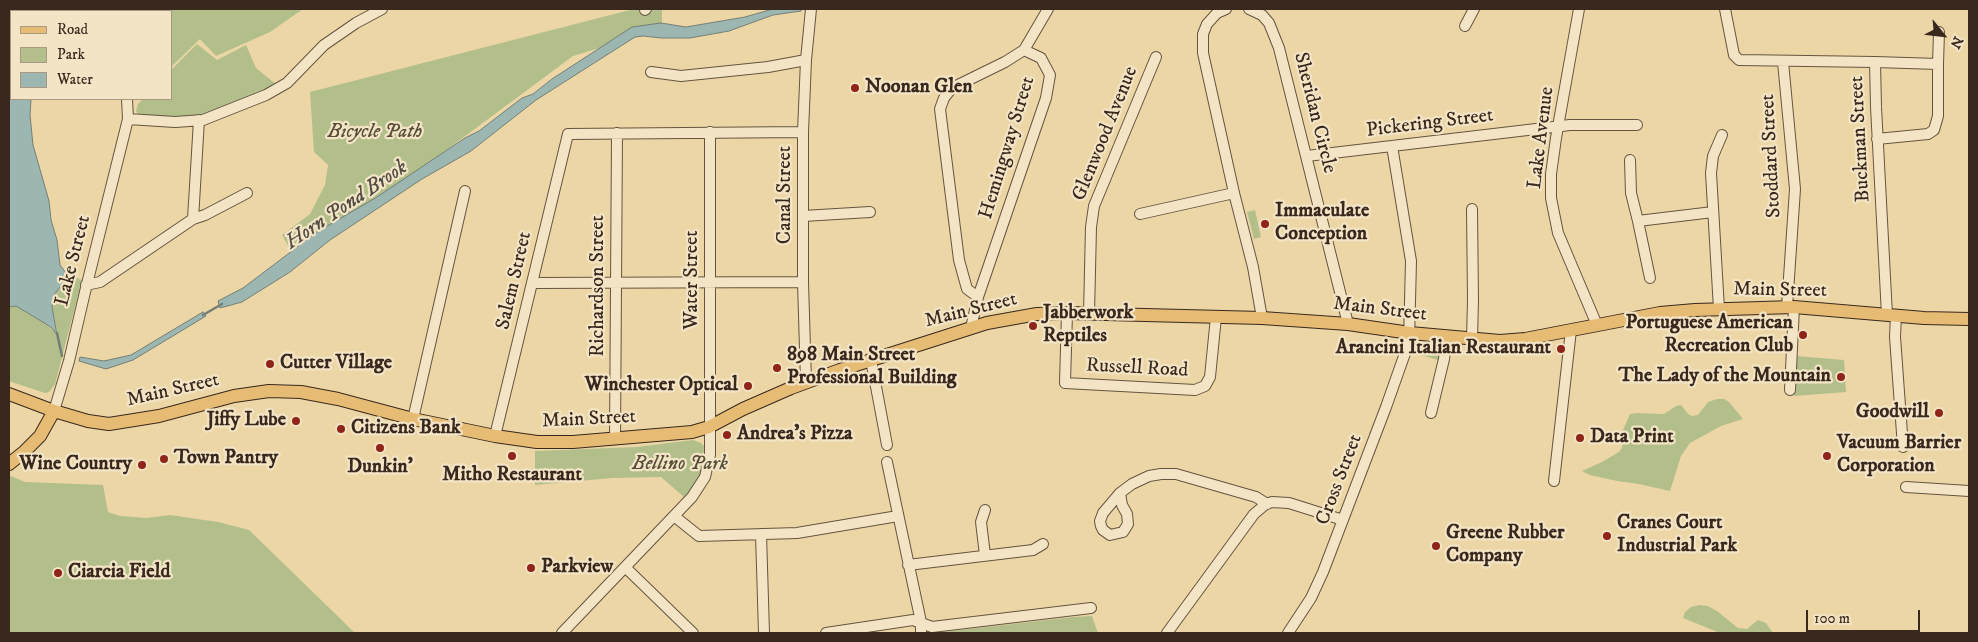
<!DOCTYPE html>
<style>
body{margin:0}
#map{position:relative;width:1978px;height:642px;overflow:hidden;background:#ecd6a6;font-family:"IM FELL DW Pica",serif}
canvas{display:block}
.frame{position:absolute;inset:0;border:10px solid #38281e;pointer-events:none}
.legend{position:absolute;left:10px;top:10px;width:162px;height:90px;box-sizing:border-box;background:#f3e4c5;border:1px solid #a89982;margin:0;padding:6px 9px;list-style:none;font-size:15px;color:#38281e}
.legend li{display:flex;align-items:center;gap:10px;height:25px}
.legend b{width:25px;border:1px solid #a89982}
.north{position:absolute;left:1918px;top:10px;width:50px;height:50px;-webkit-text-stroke:4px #f3e4c5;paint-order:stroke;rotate:119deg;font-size:14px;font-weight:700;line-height:20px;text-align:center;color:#38281e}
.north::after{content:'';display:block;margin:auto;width:18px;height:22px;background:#38281e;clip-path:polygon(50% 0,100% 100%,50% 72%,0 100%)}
.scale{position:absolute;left:1806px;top:610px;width:114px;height:22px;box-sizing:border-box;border:2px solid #38281e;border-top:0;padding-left:6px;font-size:15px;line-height:18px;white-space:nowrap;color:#38281e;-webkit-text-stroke:4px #f3e4c5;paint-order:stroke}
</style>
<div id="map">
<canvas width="1978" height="642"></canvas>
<div class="frame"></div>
<ul class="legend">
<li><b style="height:6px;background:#e6bb73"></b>Road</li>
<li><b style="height:14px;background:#b2bf8b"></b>Park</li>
<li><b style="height:14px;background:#9cb7b1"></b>Water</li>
</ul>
<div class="north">N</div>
<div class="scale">100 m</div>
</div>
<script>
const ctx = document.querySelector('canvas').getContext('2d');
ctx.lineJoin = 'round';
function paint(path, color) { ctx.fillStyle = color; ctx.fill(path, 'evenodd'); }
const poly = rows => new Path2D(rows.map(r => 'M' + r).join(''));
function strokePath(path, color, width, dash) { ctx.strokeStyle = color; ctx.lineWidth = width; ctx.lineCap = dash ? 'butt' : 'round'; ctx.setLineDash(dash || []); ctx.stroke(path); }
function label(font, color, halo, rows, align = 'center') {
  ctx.font = font + ' "IM FELL DW Pica",serif'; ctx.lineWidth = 4.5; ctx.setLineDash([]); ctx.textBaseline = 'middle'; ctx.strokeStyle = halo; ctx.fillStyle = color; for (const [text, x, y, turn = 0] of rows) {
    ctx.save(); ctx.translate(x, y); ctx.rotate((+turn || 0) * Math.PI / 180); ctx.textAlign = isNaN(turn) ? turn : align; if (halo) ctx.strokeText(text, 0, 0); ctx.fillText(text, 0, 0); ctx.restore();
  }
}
const green = poly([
 [112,9,303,9,270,32,216,56,200,39,171,67,171,11,113,11],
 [634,9,662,9,662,29,573,56,371,206,298,263,282,235,310,214,325,185,328,165,314,152,310,92],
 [197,44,217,60,246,45,256,68,277,85,215,111,195,116,140,116,136,111,138,104,143,99,171,99,171,70],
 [1255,210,1261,237,1254,239,1247,212],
 [66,273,82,280,55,384,49,392,45,393,9,381,9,307,16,306,41,321,57,333,52,307,54,295,66,279],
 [1421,345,1443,346,1441,361,1415,353],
 [1796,356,1844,360,1846,392,1794,396],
 [1717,399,1724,399,1729,402,1743,419,1721,426,1690,443,1681,456,1670,491,1639,484,1617,481,1590,475,1582,471,1602,462,1619,452,1622,448,1623,430,1630,414,1637,413,1664,414,1676,406,1681,405,1688,414,1692,416,1698,415,1708,402],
 [693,440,701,443,704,446,703,471,690,492,684,497,661,477,612,478,535,485,535,451,637,447],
 [11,476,25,482,103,485,108,512,120,516,147,518,170,515,218,522,249,530,355,633,9,633,9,477],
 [1699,605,1708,606,1717,611,1738,628,1747,629,1758,620,1766,623,1773,633,1720,633,1683,618,1685,612,1691,607],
 [1092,616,1098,633,934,633,1073,617]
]);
const water = poly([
 [773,9,802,9,801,11,773,15,729,31,690,38,661,38,643,36,635,37,536,100,471,151,422,179,330,240,290,272,242,302,220,308,218,301,243,288,317,232,377,197,465,138,479,131,522,98,533,94,552,79,632,27,661,23,686,27,745,17,773,9],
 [9,26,11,29,11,99,31,99,30,115,33,145,49,201,51,220,57,240,60,265,66,273,66,279,54,295,52,307,57,335,52,328,41,321,16,306,9,307,9,26],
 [203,312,206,316,133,360,106,369,79,361,80,357,104,361,131,355,203,312]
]);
const stream = poly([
 [203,315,222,304],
 [57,333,62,356]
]);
const minor = poly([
 [101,9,102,11],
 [1226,9,1217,13,1207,24,1203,34,1203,53,1234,193,1253,267,1262,318],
 [1249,9,1262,15,1269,23,1279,48,1348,324],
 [1579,9,1556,138,1551,174,1551,198,1558,233,1597,325],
 [1725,9,1734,55,1739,60,1875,62,1876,107,1887,315],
 [645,10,646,9],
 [1465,26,1474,9],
 [1783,62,1795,189,1787,307],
 [1875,62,1938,64,1938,116,1934,130,1928,134,1877,139],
 [1938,64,1939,32],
 [651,72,681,76,768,67,806,60],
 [128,119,175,122,203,120,266,95,287,83,324,45,356,23,382,9],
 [1307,156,1570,125,1637,125],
 [1630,160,1631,193,1638,221],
 [1140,214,1234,193],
 [803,216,870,212],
 [193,219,199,120],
 [1650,278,1638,221,1713,212],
 [532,283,803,282],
 [86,285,100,282,193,219,205,215,247,193],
 [978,297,967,289,959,260,940,109,944,98,952,88,1005,62,1024,50,1048,9],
 [1719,309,1711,173,1713,156,1722,135],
 [1067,313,1065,383,1195,390,1205,386,1210,377,1216,317],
 [1089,314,1091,227,1094,206,1156,57],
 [1896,315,1895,337,1903,447],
 [971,328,978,297,1046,98,1050,75,1041,58,1024,50],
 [1472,339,1473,300,1472,209],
 [871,360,887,445],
 [806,382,803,282,803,132,806,60,811,9],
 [1790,390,1794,307],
 [54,411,69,361,85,292,128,119,127,99],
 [1431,413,1444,359,1447,337],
 [413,419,465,191],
 [495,436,568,134,803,132],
 [615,439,617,133],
 [887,462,921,622,921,633],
 [1554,481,1571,330],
 [1906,487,1969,491],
 [1120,493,1122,505,1127,514,1128,524,1123,532,1110,535,1103,530,1101,526,1100,521,1103,513,1120,493,1132,484,1149,476,1161,474,1176,474,1256,497,1267,504],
 [985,510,981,522,985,555],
 [674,516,699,536,797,533,898,516],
 [761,534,764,633],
 [908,565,1033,550,1043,544],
 [625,567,693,633],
 [562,633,692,497,705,477,710,455,710,132],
 [826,633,913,620,932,627,1091,608],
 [1167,633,1254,514,1266,504,1272,502,1289,503,1343,520],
 [1288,633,1311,598,1323,572,1386,407,1409,342,1411,261,1392,146]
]);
const major = poly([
 [9,394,54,411,88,421,109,424,159,416,234,396,269,391,301,392,338,399,413,419,495,436,537,442,573,442,692,432,709,427,743,409,791,388,840,370,987,323,1037,314,1067,313,1262,318,1348,324,1410,333,1500,341,1525,339,1660,313,1695,310,1794,307,1924,318,1969,319],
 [9,464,24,452,40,436,54,411]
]);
const markers = [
 [855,88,5,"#8f2418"],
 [1265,224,5,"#8f2418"],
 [1033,326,5,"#8f2418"],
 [1803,335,5,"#8f2418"],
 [1561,349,5,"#8f2418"],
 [270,364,5,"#8f2418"],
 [777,368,5,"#8f2418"],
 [1841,377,5,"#8f2418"],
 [748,386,5,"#8f2418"],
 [1939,413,5,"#8f2418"],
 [296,421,5,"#8f2418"],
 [341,429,5,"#8f2418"],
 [727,435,5,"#8f2418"],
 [1580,438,5,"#8f2418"],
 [380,448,5,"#8f2418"],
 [512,456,5,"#8f2418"],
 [1827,456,5,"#8f2418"],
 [164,459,5,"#8f2418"],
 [142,465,5,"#8f2418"],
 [1607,536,5,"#8f2418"],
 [1436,546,5,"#8f2418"],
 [531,568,5,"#8f2418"],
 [58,573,5,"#8f2418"]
];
const poiNames = [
 ["Noonan Glen",865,88],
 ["Immaculate",1275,212],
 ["Conception",1275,235],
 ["Jabberwork",1043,314],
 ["Reptiles",1043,337],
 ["Portuguese American",1793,324,"right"],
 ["Recreation Club",1793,347,"right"],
 ["Arancini Italian Restaurant",1551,349,"right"],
 ["898 Main Street",787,356],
 ["Professional Building",787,379],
 ["Cutter Village",280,364],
 ["The Lady of the Mountain",1831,377,"right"],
 ["Winchester Optical",738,386,"right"],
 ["Goodwill",1929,413,"right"],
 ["Jiffy Lube",286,421,"right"],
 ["Citizens Bank",351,429],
 ["Andrea's Pizza",737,435],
 ["Data Print",1590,438],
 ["Vacuum Barrier",1837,444],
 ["Corporation",1837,467],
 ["Town Pantry",174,459],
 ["Wine Country",132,465,"right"],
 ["Dunkin'",380,468,"center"],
 ["Mitho Restaurant",512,476,"center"],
 ["Cranes Court",1617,524],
 ["Industrial Park",1617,547],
 ["Greene Rubber",1446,534],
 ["Company",1446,557],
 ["Parkview",541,568],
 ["Ciarcia Field",68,573]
];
const streetNames = [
 ["Sheridan Circle",1314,113,76],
 ["Pickering Street",1430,124,-7],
 ["Glenwood Avenue",1106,134,-68],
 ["Lake Avenue",1542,138,-83],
 ["Buckman Street",1861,139,-93],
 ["Hemingway Street",1008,148,-73],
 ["Stoddard Street",1772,156,-93],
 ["Canal Street",786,195,-90],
 ["Lake Street",74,261,-76],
 ["Water Street",693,280,-90],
 ["Salem Street",515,281,-77],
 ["Richardson Street",599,286,-90],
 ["Main Street",1780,291,1],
 ["Main Street",1380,310,7],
 ["Main Street",971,311,-14],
 ["Russell Road",1137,369,3],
 ["Main Street",173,391,-13],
 ["Main Street",589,420,-3],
 ["Cross Street",1340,480,-69]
];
const parkNames = [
 ["Bicycle Path",375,133],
 ["Bellino Park",680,465]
];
const waterNames = [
 ["Horn Pond Brook",347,206,-34]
];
paint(green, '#b2bf8b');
paint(water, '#9cb7b1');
strokePath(water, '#747e76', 1);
strokePath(stream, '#747e76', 2.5);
strokePath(minor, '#655440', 12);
strokePath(major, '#38281e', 14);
strokePath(minor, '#f3e4c5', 10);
strokePath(major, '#e6bb73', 12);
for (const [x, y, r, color] of markers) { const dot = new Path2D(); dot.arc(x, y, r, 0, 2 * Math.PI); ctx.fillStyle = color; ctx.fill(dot); strokePath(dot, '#f3e4c5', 2); }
label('bold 20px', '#38281e', '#f3e4c5', poiNames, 'left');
label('20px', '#38281e', '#f3e4c5', streetNames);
label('italic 20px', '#564e39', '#f3e4c5', parkNames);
label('italic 21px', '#514c43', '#f3e4c5', waterNames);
</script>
